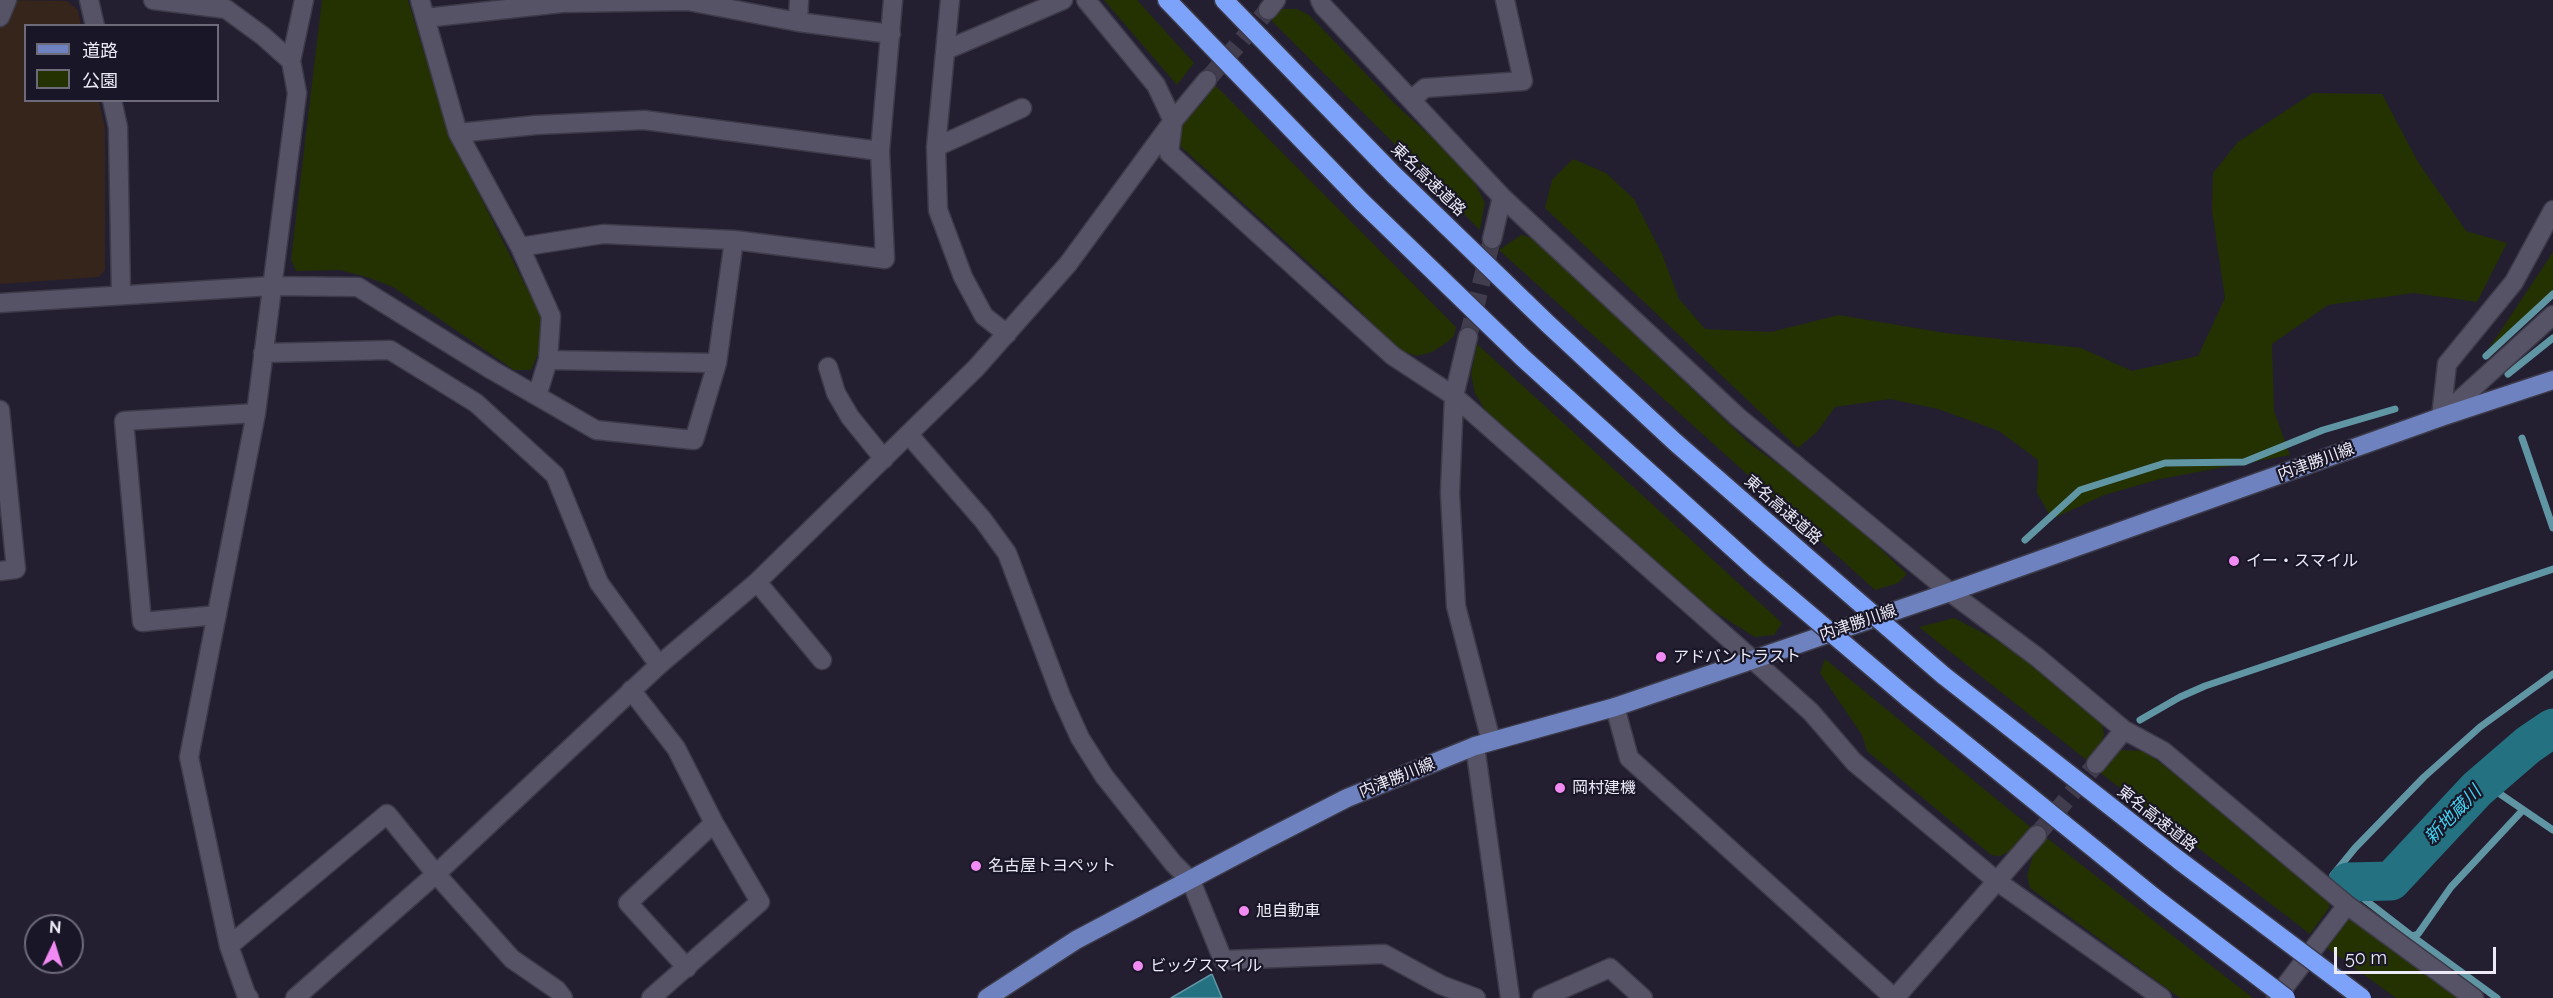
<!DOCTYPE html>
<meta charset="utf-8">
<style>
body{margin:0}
#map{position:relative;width:2553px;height:998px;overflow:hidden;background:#231f31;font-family:Raleway,"Noto Sans JP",sans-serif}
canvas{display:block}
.legend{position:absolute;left:24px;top:24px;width:195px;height:78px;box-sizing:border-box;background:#191627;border:2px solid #6d6b7a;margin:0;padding:8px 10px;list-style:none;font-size:18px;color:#eceaf7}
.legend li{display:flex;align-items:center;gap:12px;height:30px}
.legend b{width:30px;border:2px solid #6d6b7a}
.north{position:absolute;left:24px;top:914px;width:60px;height:60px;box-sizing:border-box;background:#191627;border:2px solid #6d6b7a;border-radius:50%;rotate:4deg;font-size:16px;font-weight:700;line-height:24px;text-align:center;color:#eceaf7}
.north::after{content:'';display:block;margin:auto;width:21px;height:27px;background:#f28af3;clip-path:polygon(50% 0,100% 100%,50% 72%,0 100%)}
.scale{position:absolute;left:2334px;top:947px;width:162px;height:27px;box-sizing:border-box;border:3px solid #eceaf7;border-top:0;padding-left:8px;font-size:18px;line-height:21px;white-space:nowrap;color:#eceaf7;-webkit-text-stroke:4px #191627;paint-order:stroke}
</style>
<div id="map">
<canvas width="2553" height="998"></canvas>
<ul class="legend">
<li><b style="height:8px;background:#6d82bf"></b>道路</li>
<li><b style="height:16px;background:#233200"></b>公園</li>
</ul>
<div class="north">N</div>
<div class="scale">50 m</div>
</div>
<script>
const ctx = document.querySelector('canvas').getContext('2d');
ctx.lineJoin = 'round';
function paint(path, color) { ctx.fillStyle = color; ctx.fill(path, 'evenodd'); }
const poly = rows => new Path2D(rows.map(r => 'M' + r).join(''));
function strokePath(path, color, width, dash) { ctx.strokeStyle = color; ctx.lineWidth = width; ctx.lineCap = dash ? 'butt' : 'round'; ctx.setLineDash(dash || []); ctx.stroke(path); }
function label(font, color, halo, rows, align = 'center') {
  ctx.font = font + ' Raleway,"Noto Sans JP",sans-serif'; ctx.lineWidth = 4.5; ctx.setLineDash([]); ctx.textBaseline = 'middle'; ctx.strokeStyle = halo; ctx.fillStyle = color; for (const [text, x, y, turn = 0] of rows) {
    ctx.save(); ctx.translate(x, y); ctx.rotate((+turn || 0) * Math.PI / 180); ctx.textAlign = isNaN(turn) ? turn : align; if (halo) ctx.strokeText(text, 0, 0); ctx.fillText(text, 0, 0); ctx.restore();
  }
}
const industrial = poly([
 [0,0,67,1,78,10,81,25,26,26,26,100,99,101,105,127,105,270,99,277,0,284]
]);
const green = poly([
 [322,0,408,0,449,135,542,318,538,354,531,370,514,370,393,287,370,278,340,270,296,271,291,259],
 [1104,0,1137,0,1194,63,1177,85],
 [1283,9,1297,9,1309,15,1395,104,1468,170,1485,203,1480,230,1268,17,1270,14],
 [1214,84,1456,327,1454,336,1446,343,1432,352,1417,356,1399,350,1343,294,1178,144,1177,129,1204,101],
 [2313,93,2382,94,2418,162,2466,231,2507,243,2477,302,2414,293,2328,305,2272,344,2274,411,2290,455,2160,479,2104,495,2052,519,2037,493,2038,460,1999,431,1938,409,1890,399,1835,407,1817,432,1798,448,1545,208,1552,180,1573,159,1606,173,1634,199,1662,254,1679,299,1705,329,1771,332,1839,315,1945,333,2081,348,2132,371,2198,356,2225,298,2212,210,2213,173,2238,142],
 [1521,235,1534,238,1750,444,1829,500,1907,574,1898,583,1875,590,1499,250],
 [2553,252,2553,297,2496,348,2488,350],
 [1477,344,1782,623,1774,635,1755,637,1689,596,1485,410,1475,393,1471,374],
 [1954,618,2026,655,2101,715,2104,735,2096,754,2089,762,1919,627],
 [1825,659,2033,829,2014,849,2000,856,1991,855,1867,751,1862,735,1820,673],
 [2122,750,2145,751,2326,891,2329,899,2329,908,2310,934,2098,771,2106,760],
 [2047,838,2253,998,2180,998,2030,888,2027,876,2033,855],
 [2353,916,2464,998,2396,998,2326,947,2347,918]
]);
const water = poly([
 [1212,974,1222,998,1171,998,1212,974]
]);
const stream = poly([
 [2486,356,2553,294],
 [2508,374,2553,338],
 [2522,438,2553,528],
 [2025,540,2080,490,2165,463,2244,462,2323,430,2395,409],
 [2140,720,2180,697,2205,686,2553,569],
 [2484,783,2553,830],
 [2521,812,2451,887,2418,934,2412,936,2333,875,2355,848,2424,777,2480,727,2553,674],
 [2412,936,2497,998]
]);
const river = poly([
 [2348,882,2391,881,2477,789,2528,745,2553,728]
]);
const minorTunnel = poly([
 [1207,80,1268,10],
 [1468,337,1492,239],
 [2037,835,2096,764]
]);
const minor = poly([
 [89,0,95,26],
 [153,0,226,9,263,36,291,61],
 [420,0,458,133,520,247,551,316,548,360,537,396],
 [950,0,936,147,938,210,963,277,984,316,1007,334],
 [1086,0,1156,85,1173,121,1169,153,1393,356,1454,396,1752,659,1811,712,1854,762,1998,882,2162,998],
 [1320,0,1323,6,1502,197,1738,417,1950,592,2037,657,2124,730,2163,751,2347,905,2474,998],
 [1268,10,1276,0],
 [0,17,7,0],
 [425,18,562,3,688,1,798,22,891,34],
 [798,22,799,0],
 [946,50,1063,0],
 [112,100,118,127,121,294],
 [1411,100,1425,88,1523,81,1505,0],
 [458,133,536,125,644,120,880,151],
 [936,147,1022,108],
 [1492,239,1502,197],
 [520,247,603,234,734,240,885,259,880,151,893,0],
 [0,303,271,286,358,287,492,370,596,430,694,440,717,363,734,240],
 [1468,337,1454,396,1450,493,1456,606,1491,741],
 [263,353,390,350,476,403,555,475,599,583,659,665],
 [548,360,717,363],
 [828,367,836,393,850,417,884,459],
 [0,410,16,569,0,571],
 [2441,417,2447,364,2514,282,2553,210],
 [2441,417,2553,315],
 [909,435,983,520,1007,553,1061,696,1080,738,1104,776,1173,863,1191,881,1223,960,1384,954,1441,985,1476,998],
 [757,582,822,660],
 [217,615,142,622,124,421,256,413],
 [631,690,676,748,714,823,760,902,651,998],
 [1615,707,1629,758,1894,998],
 [1475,746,1510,998],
 [2096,764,2124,730],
 [229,946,387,814,436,874,512,959,557,990,563,998],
 [687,968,628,903,714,823],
 [249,998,246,994,229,946,189,757,256,413,297,93,291,61,304,0],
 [295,998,436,874,659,665,757,582,976,368,1068,264,1173,121,1207,80],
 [1542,998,1610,968,1643,998],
 [1895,998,2037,835],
 [2276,998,2347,905]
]);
const major = poly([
 [987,998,1076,940,1267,839,1347,798,1475,746,1615,707,1950,592,2441,417,2553,380]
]);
const highway = poly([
 [1167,0,1362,202,1523,358,1756,569],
 [1224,0,1394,175,1548,324,1675,442,1801,552],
 [1943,675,2180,861],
 [1908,698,2155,898]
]);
const highwayBridge = poly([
 [1801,552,1943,675],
 [1756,569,1908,698],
 [2180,861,2362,998],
 [2155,898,2286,998]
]);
const markers = [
 [2234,561,6,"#f28af3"],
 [1661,657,6,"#f28af3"],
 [1560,788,6,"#f28af3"],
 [976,866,6,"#f28af3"],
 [1244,911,6,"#f28af3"],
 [1138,966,6,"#f28af3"]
];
const streetNames = [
 ["東名高速道路",1428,180,44],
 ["内津勝川線",2316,462,-20],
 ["東名高速道路",1783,510,41],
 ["内津勝川線",1858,623,-19],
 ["内津勝川線",1397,778,-22],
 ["東名高速道路",2157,819,38]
];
const poiNames = [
 ["イー・スマイル",2246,561],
 ["アドバントラスト",1673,657],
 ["岡村建機",1572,788],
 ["名古屋トヨペット",988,866],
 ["旭自動車",1256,911],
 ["ビッグスマイル",1150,966]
];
const waterNames = [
 ["新地蔵川",2453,815,-46]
];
paint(industrial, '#35251b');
paint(green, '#233200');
paint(water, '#247181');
strokePath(water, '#6095a4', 1.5);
strokePath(stream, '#6095a4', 7);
strokePath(river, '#247181', 39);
strokePath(minorTunnel, '#413d4f', 18, [18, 9]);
strokePath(minor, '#3d3a49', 21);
strokePath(major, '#3d3a49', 21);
strokePath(highway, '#3d3a49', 21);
strokePath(minor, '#565367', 18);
strokePath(major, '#6d82bf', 18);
strokePath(highway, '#7da2f9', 18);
strokePath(highwayBridge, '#3d3a49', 21, []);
strokePath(highwayBridge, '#7da2f9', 18);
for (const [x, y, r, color] of markers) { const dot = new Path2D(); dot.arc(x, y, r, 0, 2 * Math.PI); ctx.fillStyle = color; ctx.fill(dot); strokePath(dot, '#191627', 2); }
label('16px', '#eceaf7', '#191627', streetNames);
label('16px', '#eceaf7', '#191627', poiNames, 'left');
label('italic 18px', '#42d4f2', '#191627', waterNames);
</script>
